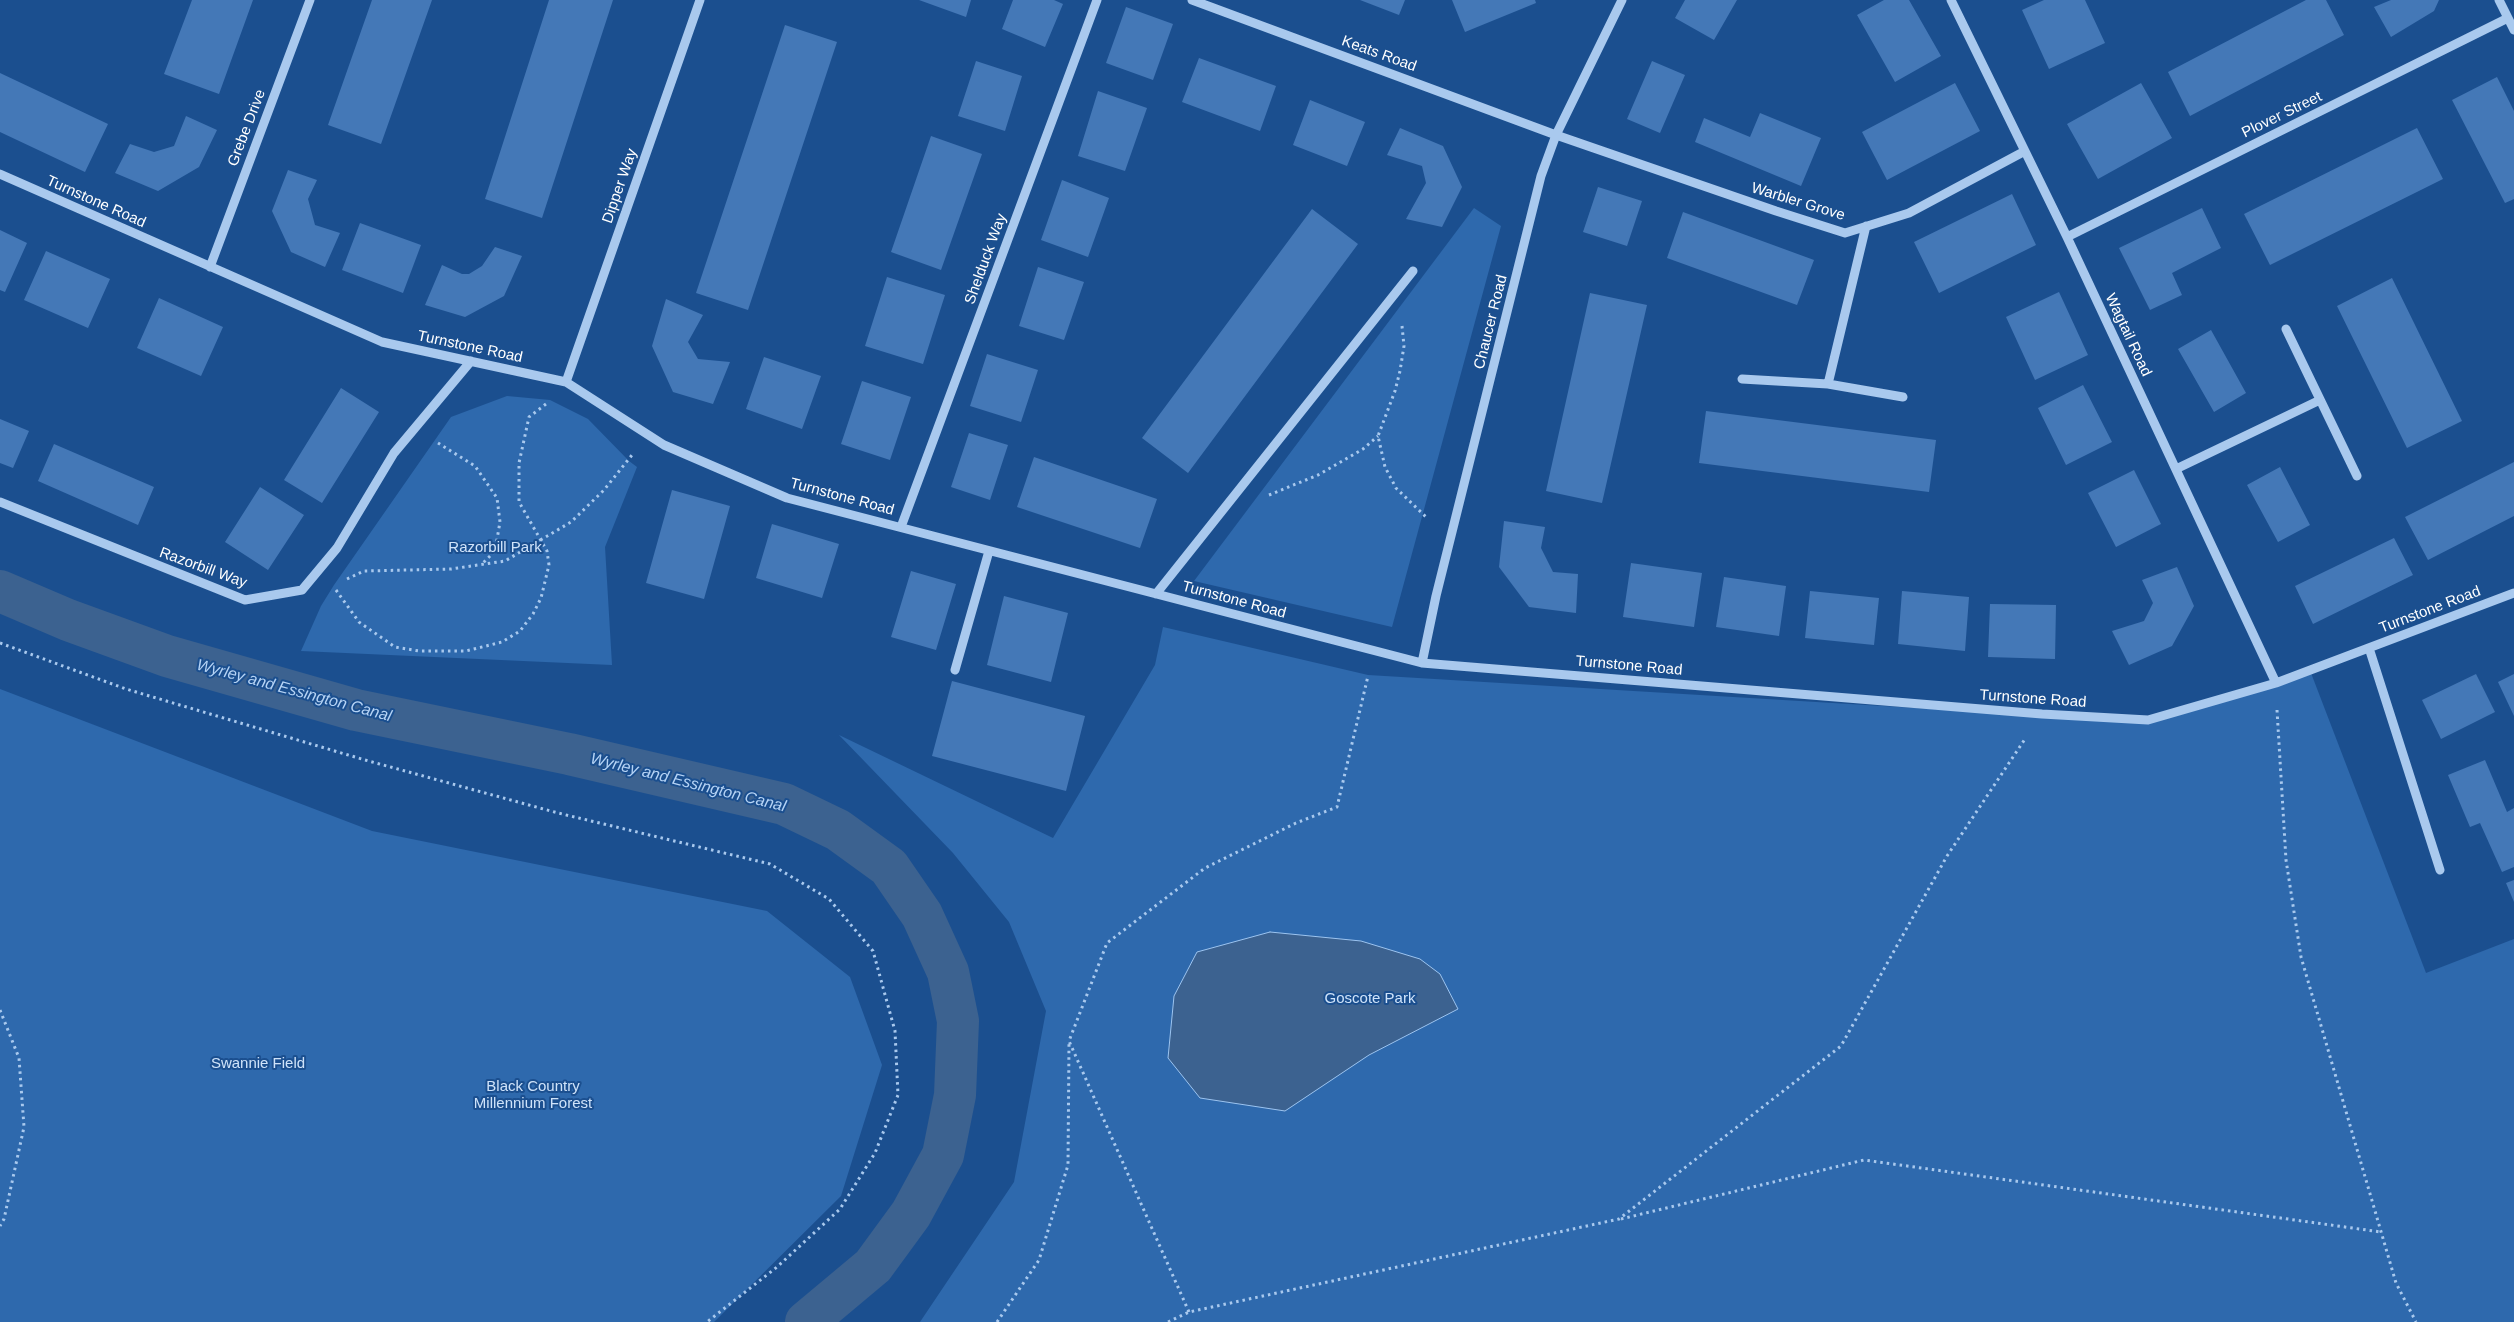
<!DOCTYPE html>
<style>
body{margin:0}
canvas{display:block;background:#1b4f8f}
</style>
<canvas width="2514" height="1322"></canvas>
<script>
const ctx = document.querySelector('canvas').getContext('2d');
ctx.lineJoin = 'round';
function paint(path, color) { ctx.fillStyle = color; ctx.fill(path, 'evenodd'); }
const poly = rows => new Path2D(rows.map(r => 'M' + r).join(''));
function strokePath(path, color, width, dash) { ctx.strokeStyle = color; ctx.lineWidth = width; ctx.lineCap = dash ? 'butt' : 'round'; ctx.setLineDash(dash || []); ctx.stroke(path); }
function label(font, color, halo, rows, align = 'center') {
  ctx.font = font + ' Helvetica,sans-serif'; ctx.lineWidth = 4; ctx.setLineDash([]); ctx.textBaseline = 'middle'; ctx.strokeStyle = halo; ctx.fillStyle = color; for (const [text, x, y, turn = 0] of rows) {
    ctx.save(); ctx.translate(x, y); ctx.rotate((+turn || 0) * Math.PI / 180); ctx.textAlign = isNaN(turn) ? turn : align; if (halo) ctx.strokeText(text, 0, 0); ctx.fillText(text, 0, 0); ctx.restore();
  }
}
const green = poly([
 [1474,208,1501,226,1392,627,1194,581],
 [507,396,550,400,588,419,629,461,637,467,605,547,612,665,301,651,321,606,334,585,451,417],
 [1163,627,1368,675,2148,722,2311,673,2426,973,2514,939,2514,1322,920,1322,1014,1182,1046,1011,1009,922,953,853,839,735,1053,838,1155,665],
 [0,689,372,831,767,911,850,977,882,1065,841,1196,714,1322,0,1322]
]);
const water = poly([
 [1270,932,1361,941,1420,959,1440,974,1458,1009,1369,1055,1285,1111,1200,1098,1168,1058,1174,996,1197,952,1270,932]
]);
const canal = poly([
 [0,591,68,620,167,656,356,710,569,754,784,804,838,830,889,867,922,915,948,972,958,1021,955,1095,943,1155,911,1214,873,1266,806,1322]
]);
const building = poly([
 [192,0,253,0,219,94,164,74],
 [372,0,432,0,381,144,328,125],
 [549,0,613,0,542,218,485,199],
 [919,0,971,0,966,17],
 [1013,0,1054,0,1063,4,1045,47,1002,29],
 [1360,0,1405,0,1399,15],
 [1452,0,1535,0,1536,3,1465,32],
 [1685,0,1737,0,1714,40,1675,18],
 [1884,0,1909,0,1941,56,1895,82,1857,15],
 [2044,0,2085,0,2105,43,2049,69,2022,10],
 [2306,0,2326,0,2344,35,2190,116,2168,72],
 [2391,0,2439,0,2434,11,2391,37,2374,7],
 [1126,7,1173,24,1153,80,1106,63],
 [785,25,837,42,748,310,696,293],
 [1199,58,1276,86,1260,131,1182,102],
 [976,61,1022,76,1005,131,958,116],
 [1652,61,1685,75,1660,133,1627,119],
 [0,73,108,124,85,172,0,132],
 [2497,77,2514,111,2514,199,2505,203,2452,100],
 [1955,83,1980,131,1887,180,1862,132],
 [2141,83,2172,138,2098,179,2067,124],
 [1098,91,1147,108,1125,171,1078,156],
 [1310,100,1365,122,1347,166,1293,145],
 [1760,113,1821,138,1801,186,1695,142,1704,118,1750,137],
 [186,116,217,130,199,167,158,191,115,173,130,144,154,152,174,146],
 [1400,128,1443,146,1462,187,1442,227,1406,219,1426,183,1422,166,1387,155],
 [2417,128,2443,179,2270,265,2244,214],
 [931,136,982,154,941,270,891,252],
 [288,170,317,180,308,199,315,225,340,233,325,267,291,252,272,211],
 [1062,180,1109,198,1088,257,1041,240],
 [1598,187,1642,201,1627,246,1583,232],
 [2012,194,2036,245,1939,293,1914,242],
 [2202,208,2221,248,2172,273,2182,295,2150,310,2119,248],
 [1312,209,1358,244,1188,473,1142,438],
 [1683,212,1814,260,1797,305,1667,258],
 [360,223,421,245,403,293,342,270],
 [0,230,27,243,5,292,0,290],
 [495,247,522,256,504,296,465,317,425,305,442,265,462,274,469,274,482,266],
 [46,251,110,279,88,328,24,300],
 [1038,267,1084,282,1064,340,1019,326],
 [887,277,945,295,923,364,865,346],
 [2392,278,2462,421,2407,448,2337,306],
 [2059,292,2088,355,2035,380,2006,317],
 [1590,293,1647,305,1602,503,1546,491],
 [159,298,223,327,201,376,137,348],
 [666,299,703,315,688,342,698,359,730,362,713,404,673,392,652,346],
 [2211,330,2246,393,2214,412,2178,349],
 [987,354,1038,370,1021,422,970,406],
 [764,357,821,376,802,429,746,409],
 [862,381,911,397,890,460,841,444],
 [2083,385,2112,442,2066,465,2038,408],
 [341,388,379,412,322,503,284,480],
 [1706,411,1936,440,1929,492,1699,463],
 [0,419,29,431,13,468,0,463],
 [969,433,1008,445,990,500,951,487],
 [54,444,154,487,138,525,38,481],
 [1034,457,1157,499,1140,548,1017,507],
 [2514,462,2514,516,2428,560,2405,517],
 [2280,467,2310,525,2278,542,2247,485],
 [2134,470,2161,524,2116,547,2088,493],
 [260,487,304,515,268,570,225,542],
 [672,490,730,506,704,599,646,583],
 [1504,521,1545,527,1541,548,1553,572,1578,574,1576,613,1529,607,1499,567],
 [772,524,839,544,822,598,756,578],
 [2394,538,2413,575,2313,624,2295,586],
 [1631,563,1702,573,1694,627,1623,617],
 [2177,567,2194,606,2172,646,2129,665,2112,631,2144,621,2153,603,2142,580],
 [911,571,956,584,936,650,891,637],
 [1724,577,1786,586,1779,636,1716,627],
 [1810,591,1879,598,1874,645,1805,638],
 [1902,591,1969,597,1965,651,1898,644],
 [1004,596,1068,613,1051,682,987,665],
 [1990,604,2056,605,2055,659,1988,657],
 [2476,674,2495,712,2441,739,2422,700],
 [2514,674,2514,716,2498,682],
 [952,681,1085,716,1066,791,932,756],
 [2485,760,2507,812,2514,808,2514,867,2502,872,2480,823,2470,827,2448,775],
 [2514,880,2514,902,2506,883]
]);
const path = poly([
 [1402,326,1404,346,1400,371,1395,391,1378,436,1385,467,1396,488,1428,519],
 [438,443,475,466,497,498,500,522,495,551,481,565],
 [1269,495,1318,475,1363,449,1378,436],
 [347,579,364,571,451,569,505,561,571,522,604,490,632,455],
 [336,590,359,622,395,647,419,651,466,651,502,642,520,631,533,614,541,598,549,565,547,551,519,502,519,463,529,417,546,404],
 [0,643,126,689,365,760,558,813,770,864,829,899,873,951,895,1031,898,1095,875,1153,840,1209,777,1267,707,1322],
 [2277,710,2286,860,2301,957,2396,1283,2416,1322],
 [0,1010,19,1058,24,1127,4,1219,0,1226],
 [1621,1219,1864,1160,2381,1232],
 [1189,1312,1069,1041,1107,943,1205,868,1296,823,1337,807,1368,676],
 [997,1322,1039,1260,1068,1165,1069,1044],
 [1168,1322,1189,1312,1619,1219,1841,1046,1947,856,2025,739]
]);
const minor = poly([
 [1192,0,1556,135,1776,211,1845,233,1909,213,2025,151],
 [1951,0,2067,237,2276,683],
 [2499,0,2514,30],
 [0,174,382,342,566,382,664,445,787,498,1422,663,2042,714,2148,720,2276,683,2514,593],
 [1866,226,1828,384,1903,397],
 [2067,237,2508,18],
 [210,267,310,0],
 [2286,329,2357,476],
 [1742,379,1828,384],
 [566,382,700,0],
 [2176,469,2320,400],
 [0,502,245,600,302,590,337,548,394,453,471,361],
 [901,527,1097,0],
 [1156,594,1413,271],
 [2369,648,2440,870],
 [1422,663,1436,596,1541,176,1556,135,1622,0],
 [955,670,989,551]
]);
const streetNames = [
 ["Keats Road",1379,54,20],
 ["Plover Street",2282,115,-26],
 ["Grebe Drive",247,128,-69],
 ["Dipper Way",620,186,-71],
 ["Turnstone Road",96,202,24],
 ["Warbler Grove",1798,202,17],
 ["Shelduck Way",986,259,-70],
 ["Chaucer Road",1491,322,-76],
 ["Wagtail Road",2128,335,65],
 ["Turnstone Road",470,347,12],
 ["Turnstone Road",842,497,15],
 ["Razorbill Way",203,568,20],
 ["Turnstone Road",1234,600,15],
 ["Turnstone Road",2430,610,-21],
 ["Turnstone Road",1629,666,5],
 ["Turnstone Road",2033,699,4]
];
const parkNames = [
 ["Razorbill Park",495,548],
 ["Goscote Park",1370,999],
 ["Swannie Field",258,1064],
 ["Black Country",533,1087],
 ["Millennium Forest",533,1104]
];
const waterNames = [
 ["Wyrley and Essington Canal",294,691,15],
 ["Wyrley and Essington Canal",688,783,14]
];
paint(green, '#2e69ad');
paint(water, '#3c6290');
strokePath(water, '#9cc4f0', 1);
strokePath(canal, '#3c6290', 42);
paint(building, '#4478b7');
strokePath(path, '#a9c9ee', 3, [2.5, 4]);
strokePath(minor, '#a9c9ee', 9);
label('15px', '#fff', '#1b4f8f', streetNames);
label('15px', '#cfe3fa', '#1b4f8f', parkNames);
label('italic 16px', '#b5d3f5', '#1b4f8f', waterNames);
</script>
